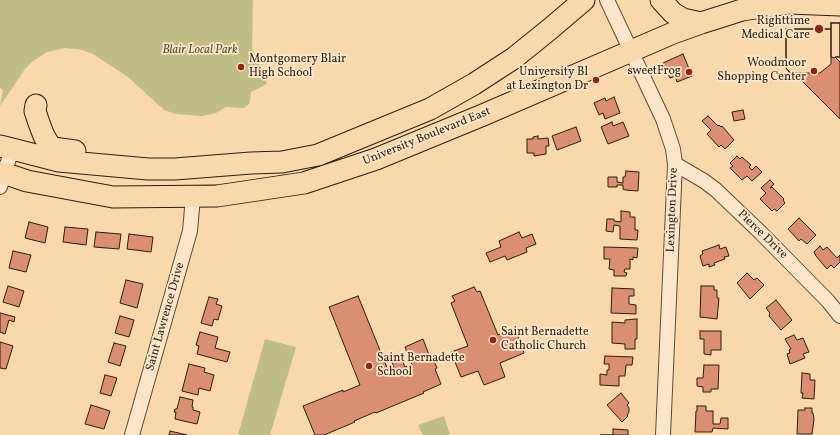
<!DOCTYPE html>
<style>
body{margin:0}
canvas{display:block;background:#f9d8ac}
</style>
<canvas width="840" height="435"></canvas>
<script>
const ctx = document.querySelector('canvas').getContext('2d');
ctx.lineJoin = 'round';
function paint(path, color) { ctx.fillStyle = color; ctx.fill(path, 'evenodd'); }
const poly = rows => new Path2D(rows.map(r => 'M' + r).join(''));
function strokePath(path, color, width, dash) { ctx.strokeStyle = color; ctx.lineWidth = width; ctx.lineCap = dash ? 'butt' : 'round'; ctx.setLineDash(dash || []); ctx.stroke(path); }
function label(font, color, halo, rows, align = 'center') {
  ctx.font = font + ' Vollkorn,serif'; ctx.lineWidth = 3.5; ctx.setLineDash([]); ctx.textBaseline = 'middle'; ctx.strokeStyle = halo; ctx.fillStyle = color; for (const [text, x, y, turn = 0] of rows) {
    ctx.save(); ctx.translate(x, y); ctx.rotate((+turn || 0) * Math.PI / 180); ctx.textAlign = isNaN(turn) ? turn : align; if (halo) ctx.strokeText(text, 0, 0); ctx.fillText(text, 0, 0); ctx.restore();
  }
}
const green = poly([
 [0,0,253,0,252,49,257,58,267,84,251,92,250,103,244,108,226,107,216,113,202,116,176,114,164,110,128,77,93,54,82,50,65,48,47,52,32,62,25,69,0,106,3,90,0,88],
 [265,339,296,347,270,435,238,435],
 [444,416,450,435,423,435,418,425]
]);
const building = poly([
 [831,23,840,23,840,57,835,57,840,62,840,119,794,73,792,75,786,68,786,29,831,29,831,23],
 [831,23,840,23,840,57,835,57,835,58,831,57,831,23],
 [786,29,831,29,831,64,820,73,794,73,792,75,786,68,786,29],
 [683,54,692,76,677,82,675,76,670,78,663,63,683,54],
 [614,97,620,113,605,119,603,113,599,115,594,103,605,98,606,101,614,97],
 [743,110,745,119,734,121,732,112,743,110],
 [708,116,718,126,719,125,721,127,722,126,734,140,725,149,721,145,719,147,707,134,711,130,702,121,708,116],
 [612,122,613,126,623,122,629,136,608,144,601,127,612,122],
 [576,127,581,141,557,150,552,136,576,127],
 [538,136,538,139,548,138,549,146,546,146,546,154,534,156,534,153,527,153,527,139,533,139,533,137,538,136],
 [737,156,740,159,742,157,751,165,749,167,752,170,756,166,762,172,752,181,747,176,742,180,730,168,733,166,730,163,737,156],
 [626,171,639,172,638,191,625,190,623,189,623,185,617,185,617,187,608,187,608,177,617,177,617,182,623,183,623,177,625,177,626,171],
 [770,180,774,184,770,188,772,187,784,199,783,200,785,203,777,211,774,209,772,211,760,199,766,193,761,188,770,180],
 [621,211,630,212,630,217,635,217,635,230,638,230,637,240,620,239,620,226,614,225,613,232,606,231,607,219,614,219,614,221,621,222,621,211],
 [799,218,816,235,807,244,801,239,799,241,788,229,799,218],
 [29,222,48,227,45,243,25,238,29,222],
 [65,227,88,229,86,245,63,242,65,227],
 [96,232,121,234,119,249,94,247,96,232],
 [519,232,522,238,532,234,536,244,526,248,527,252,507,260,505,256,490,262,486,253,501,247,499,241,519,232],
 [129,234,153,237,151,252,127,249,129,234],
 [719,245,720,249,726,247,729,256,724,257,725,259,714,263,715,265,709,267,709,264,703,266,700,256,703,254,702,251,719,245],
 [820,246,823,250,827,247,837,258,840,255,840,262,834,268,831,265,827,269,816,256,814,252,820,246],
 [604,247,638,248,637,258,633,257,633,260,630,259,630,269,625,269,624,272,627,273,626,276,614,276,614,270,609,269,610,259,604,259,604,247],
 [13,251,31,255,26,272,9,268,13,251],
 [747,273,754,280,757,278,764,285,750,299,737,283,747,273],
 [126,280,143,284,137,308,120,303,126,280],
 [8,286,24,291,19,307,3,302,8,286],
 [701,286,714,286,714,290,717,290,717,298,719,298,717,319,700,317,701,286],
 [474,287,477,292,480,291,498,335,515,328,524,353,500,363,505,377,484,385,478,371,461,377,451,352,468,346,451,303,455,301,452,296,474,287],
 [612,288,634,289,634,296,629,296,629,304,636,305,636,314,611,313,612,288],
 [358,296,390,375,395,372,391,359,400,355,405,367,412,365,405,347,423,339,429,355,431,354,437,368,435,369,441,384,423,392,424,393,376,413,375,412,354,421,355,422,324,435,315,435,303,406,343,390,343,392,360,385,329,307,358,296],
 [209,297,218,299,216,304,222,306,218,320,214,319,212,326,201,323,209,297],
 [776,300,792,320,781,330,769,316,770,313,766,308,776,300],
 [0,313,15,317,14,322,9,320,5,334,0,332,0,313],
 [120,316,134,320,129,337,115,333,120,316],
 [637,319,637,339,635,339,635,349,625,349,625,344,612,343,612,322,625,323,625,320,637,319],
 [700,331,721,331,721,350,711,350,711,355,704,354,704,339,700,339,700,331],
 [200,332,218,337,215,348,230,352,227,362,197,354,199,346,196,345,200,332],
 [794,335,797,340,803,338,809,352,803,354,805,358,790,364,787,354,790,353,789,350,791,349,785,339,794,335],
 [0,342,13,346,6,369,0,368,0,342],
 [114,343,126,346,120,366,108,362,114,343],
 [605,356,633,357,632,365,626,365,625,376,619,376,619,386,600,385,600,374,607,375,607,370,609,370,609,364,604,364,605,356],
 [189,364,205,368,204,372,214,375,210,391,199,388,198,395,182,391,189,364],
 [704,365,719,365,718,389,711,389,711,392,703,392,703,387,697,386,697,378,703,378,704,365],
 [802,373,810,374,810,380,815,380,814,399,802,398,803,393,801,393,802,373],
 [105,375,117,378,111,396,100,393,105,375],
 [621,393,629,403,627,405,629,408,629,412,627,415,628,416,622,422,607,405,621,393],
 [180,397,193,400,192,407,193,407,193,410,200,412,197,424,175,419,176,412,174,412,175,409,177,409,180,397],
 [91,405,110,411,104,429,85,424,91,405],
 [697,406,706,406,706,411,713,411,713,424,720,424,721,418,728,418,728,429,713,428,712,432,695,432,696,411,697,411,697,406],
 [805,408,812,408,812,413,813,413,814,419,812,434,797,434,798,410,805,410,805,408],
 [613,429,628,430,628,435,600,435,613,435,613,429],
 [170,431,187,435,169,435,170,431]
]);
const minor = poly([
 [607,0,663,119,673,149,675,164,663,435],
 [675,164,704,181,716,190,761,233,828,301,840,316],
 [0,187,12,149],
 [132,435,190,231,193,197]
]);
const primary = poly([
 [661,0,673,13,683,19,701,23],
 [36,105,35,111,39,123,44,136,50,146,53,148,75,151],
 [0,146,59,161,148,169,175,169,251,163,282,162,318,155,430,109,474,84,514,58,550,29,584,0],
 [0,172,27,181,113,197,217,196,304,183,376,159,483,115,673,33,701,23,742,10,789,3,840,5]
]);
const markers = [
 [819,29,5,"#8f2418"],
 [241,67,4,"#8f2418"],
 [814,71,4,"#8f2418"],
 [689,72,4,"#8f2418"],
 [596,80,4,"#8f2418"],
 [493,340,4,"#8f2418"],
 [369,366,4,"#8f2418"]
];
const poiNames = [
 ["Righttime",810,22],
 ["Medical Care",810,36],
 ["Montgomery Blair",249,60,"left"],
 ["High School",249,74,"left"],
 ["Woodmoor",806,64],
 ["Shopping Center",806,78],
 ["sweetFrog",681,72],
 ["University Bl",588,73],
 ["at Lexington Dr",588,87],
 ["Saint Bernadette",501,333,"left"],
 ["Catholic Church",501,347,"left"],
 ["Saint Bernadette",377,359,"left"],
 ["School",377,373,"left"]
];
const parkNames = [
 ["Blair Local Park",200,51]
];
const streetNames = [
 ["University Boulevard East",427,137,-22],
 ["Lexington Drive",673,210,-88],
 ["Pierce Drive",762,235,44],
 ["Saint Lawrence Drive",166,317,-74]
];
paint(green, '#c0be87');
paint(building, '#da8f72');
strokePath(building, '#2b1f0e', 1);
strokePath(minor, '#5e4d36', 16);
strokePath(primary, '#2b1f0e', 23);
strokePath(minor, '#fbe6c9', 14);
strokePath(primary, '#f9d8ac', 21);
for (const [x, y, r, color] of markers) { const dot = new Path2D(); dot.arc(x, y, r, 0, 2 * Math.PI); ctx.fillStyle = color; ctx.fill(dot); strokePath(dot, '#fbe6c9', 1.5); }
label('12px', '#2b1f0e', '#fbe6c9', poiNames, 'right');
label('italic 12px', '#584f32', '#fbe6c9', parkNames);
label('12px', '#2b1f0e', '#fbe6c9', streetNames);
</script>
